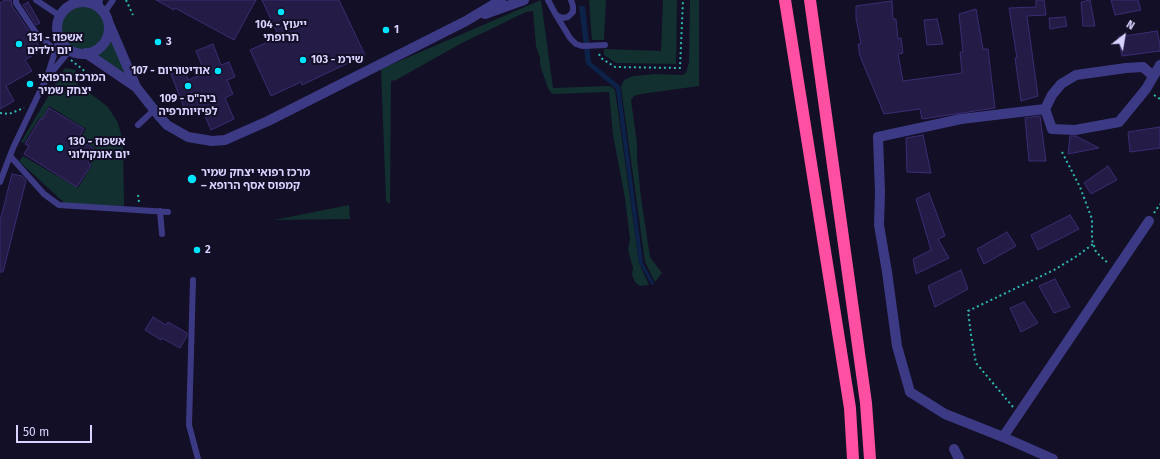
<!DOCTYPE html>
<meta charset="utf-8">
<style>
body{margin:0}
#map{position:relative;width:1160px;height:459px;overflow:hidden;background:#130f26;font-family:"Fira Sans",sans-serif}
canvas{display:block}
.north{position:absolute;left:1104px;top:16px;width:40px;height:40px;-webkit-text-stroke:3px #130f26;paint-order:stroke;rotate:31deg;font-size:11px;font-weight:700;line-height:16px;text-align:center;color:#d9d4ff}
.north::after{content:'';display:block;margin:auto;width:14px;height:18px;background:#d9d4ff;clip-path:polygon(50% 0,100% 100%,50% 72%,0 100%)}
.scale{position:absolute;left:16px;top:425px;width:76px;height:18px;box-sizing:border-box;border:2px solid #d9d4ff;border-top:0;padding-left:5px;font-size:12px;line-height:14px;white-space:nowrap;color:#d9d4ff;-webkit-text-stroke:3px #130f26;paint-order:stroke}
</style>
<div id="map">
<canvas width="1160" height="459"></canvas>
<div class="north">N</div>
<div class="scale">50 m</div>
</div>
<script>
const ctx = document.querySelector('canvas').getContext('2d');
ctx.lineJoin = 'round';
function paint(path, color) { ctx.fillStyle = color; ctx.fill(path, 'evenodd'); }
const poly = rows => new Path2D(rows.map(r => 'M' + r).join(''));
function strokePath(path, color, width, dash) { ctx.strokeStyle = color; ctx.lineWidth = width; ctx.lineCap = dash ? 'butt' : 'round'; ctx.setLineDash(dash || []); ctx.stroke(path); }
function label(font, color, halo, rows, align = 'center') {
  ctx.font = font + ' "Fira Sans","Noto Sans Hebrew",sans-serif'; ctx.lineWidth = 4; ctx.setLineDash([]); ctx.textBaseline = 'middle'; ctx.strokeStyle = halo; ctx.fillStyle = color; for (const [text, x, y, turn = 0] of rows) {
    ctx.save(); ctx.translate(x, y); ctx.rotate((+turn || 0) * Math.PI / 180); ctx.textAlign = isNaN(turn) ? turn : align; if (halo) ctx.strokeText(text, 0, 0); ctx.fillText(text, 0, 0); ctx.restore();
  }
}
const green = poly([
 [541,0,553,88,608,86,612,87,615,90,639,263,649,285,640,286,635,282,632,275,633,268,628,250,630,239,625,198,613,135,609,92,552,94,548,88,540,65,540,58,536,46,533,11,526,12,460,44,396,80,391,81,390,204,386,201,381,69],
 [589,0,606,0,604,40,592,40],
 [663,0,677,0,676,64,616,63,604,55,604,49,661,51],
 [690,0,699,0,699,86,641,94,634,96,631,100,637,143,637,158,641,198,650,257,662,273,655,282,645,262,621,87,624,80,633,76,655,74,683,75,686,73,689,62],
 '59 28a24 24 0 1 1 48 0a24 24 0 1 1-48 0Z',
 [110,31,132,83,92,53,98,50,105,44],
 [65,68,76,70,75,75,75,82,108,107,118,123,123,142,124,206,66,204,60,199,19,161,23,156,78,188,92,165,90,163,98,150,80,139,86,129,49,106,42,119,39,118,24,143,21,142],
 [349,205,350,219,274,220]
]);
const water = poly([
 [579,6,585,6,591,62,620,86,643,263,654,283,653,285,651,284,639,263,616,89,586,64]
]);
const building = poly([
 [5,0,11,0,12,6,42,50,25,60,32,71,6,86,14,101,0,109,0,3,5,0],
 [156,0,256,0,234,40,175,8,174,10,156,0],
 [262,0,339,0,365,55,302,85,301,82,271,96,250,50,279,37,262,0],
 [1036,0,1044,0,1046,15,1027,16,1038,96,1021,101,1015,58,1017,58,1009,8,1036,7,1036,0],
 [1090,0,1095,26,1083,26,1081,2,1090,0],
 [1111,0,1138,0,1141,10,1115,15,1111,0],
 [892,1,893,19,896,19,898,39,901,38,903,53,898,54,903,81,962,73,960,52,963,52,959,14,976,9,983,49,988,49,995,108,922,119,920,109,884,114,860,56,858,44,861,44,856,18,856,6,892,1],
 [28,2,40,23,36,25,23,5,28,2],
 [1065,17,1067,26,1050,29,1049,18,1065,17],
 [937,19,943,44,927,45,924,20,937,19],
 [1157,31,1160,43,1160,51,1122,56,1118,37,1157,31],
 [213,44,221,65,229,62,235,77,227,80,233,94,225,98,234,119,211,130,201,107,186,113,171,74,185,70,188,80,205,73,196,51,213,44],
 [49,108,84,129,78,139,96,150,88,163,91,165,77,187,24,154,29,146,25,144,40,119,42,120,49,108],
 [1040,116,1046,161,1029,161,1025,118,1040,116],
 [1160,127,1160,148,1130,152,1128,132,1160,127],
 [923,135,931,173,907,172,906,138,923,135],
 [1070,136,1076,136,1099,148,1068,154,1070,136],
 [1108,166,1117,180,1091,194,1084,183,1108,166],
 [12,174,22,176,26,181,3,272,0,272,0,221,12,174],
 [929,193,945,236,938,239,949,258,916,274,913,259,931,250,916,199,929,193],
 [1070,215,1079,229,1038,250,1031,235,1070,215],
 [1007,232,1016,246,984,264,977,249,1007,232],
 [961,270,968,289,935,307,928,286,961,270],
 [1055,279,1070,307,1054,313,1039,286,1055,279],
 [1024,302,1038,323,1021,332,1010,308,1024,302],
 [153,317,166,325,168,322,187,333,187,336,180,348,162,338,161,340,145,330,153,317]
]);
const path = poly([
 [126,0,133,15],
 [100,52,107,46],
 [599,54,601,58,615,67,680,68,683,0],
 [71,60,87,73],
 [1154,95,1160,99],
 [0,113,9,114,24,108],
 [1062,152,1080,187,1092,219,1092,240,1096,252,1109,264],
 [138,195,139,202],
 [1154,213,1160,204],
 [1013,407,976,363,971,335,968,311,1054,270,1077,256,1093,244]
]);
const lane = poly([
 [16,0,16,3,36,33,56,51],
 [36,0,60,16],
 [548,0,556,15,562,18,568,17,573,12,573,6,571,0],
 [99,8,100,0],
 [104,13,113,0],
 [556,15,570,38,576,44,582,46,605,45],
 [48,74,59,39],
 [138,125,154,110],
 [11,157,44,194,59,205,168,212],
 [0,182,13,148,42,87,47,78,70,50],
 [160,211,162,234],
 [193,280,189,425,198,459]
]);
const street = poly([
 '57 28a26 26 0 1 1 52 0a26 26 0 1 1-52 0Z',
 [485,14,524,0],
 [109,24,136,87,159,116,167,125,188,137,212,141,225,140,268,121,466,21,501,0],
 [86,53,136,87],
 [1045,109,1052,95,1061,84,1076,75,1126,68,1143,67,1153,76],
 [1003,437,945,414,910,392,897,346,887,272,879,225,880,192,878,137,961,119,1045,109,1052,129,1075,130,1119,122,1146,89,1160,65],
 [954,449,959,459],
 [1053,459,1003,437,1149,221]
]);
const highway = poly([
 [785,0,850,408,853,459],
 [810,0,866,403,870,459]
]);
const markers = [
 [281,12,4,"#00e5ff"],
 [386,30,4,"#00e5ff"],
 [158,42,4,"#00e5ff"],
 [19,44,4,"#00e5ff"],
 [303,60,4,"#00e5ff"],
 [218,71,4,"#00e5ff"],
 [30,84,4,"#00e5ff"],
 [188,86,4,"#00e5ff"],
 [60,148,4,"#00e5ff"],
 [192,179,5,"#00e5ff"],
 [197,250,4,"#00e5ff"]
];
const poiNames = [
 ["104 - ייעוץ",281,25,"center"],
 ["תרופתי",281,38,"center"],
 ["1",394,30],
 ["131 - אשפוז",27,38],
 ["יום ילדים",27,51],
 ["3",166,42],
 ["103 - שירמ",311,60],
 ["107 - אודיטוריום",210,71,"right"],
 ["המרכז הרפואי",38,78],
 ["יצחק שמיר",38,91],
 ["109 - ביה\"ס",188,99,"center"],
 ["לפיזיותרפיה",188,112,"center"],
 ["130 - אשפוז",68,142],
 ["יום אונקולוגי",68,155],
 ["מרכז רפואי יצחק שמיר",201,173],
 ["– קמפוס אסף הרופא",201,186],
 ["2",205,250]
];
paint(green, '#12302f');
paint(water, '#0c2248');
paint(building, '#241b47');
strokePath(building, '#3b2d73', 1);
strokePath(path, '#2fb8b0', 2, [2, 3]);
strokePath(lane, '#3d3a85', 6);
strokePath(street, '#3d3a85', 10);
strokePath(highway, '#ff4fa3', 12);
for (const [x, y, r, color] of markers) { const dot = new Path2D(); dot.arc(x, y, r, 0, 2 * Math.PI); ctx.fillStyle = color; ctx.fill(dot); strokePath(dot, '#130f26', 1.5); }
label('bold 11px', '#d9d4ff', '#130f26', poiNames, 'left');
</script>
